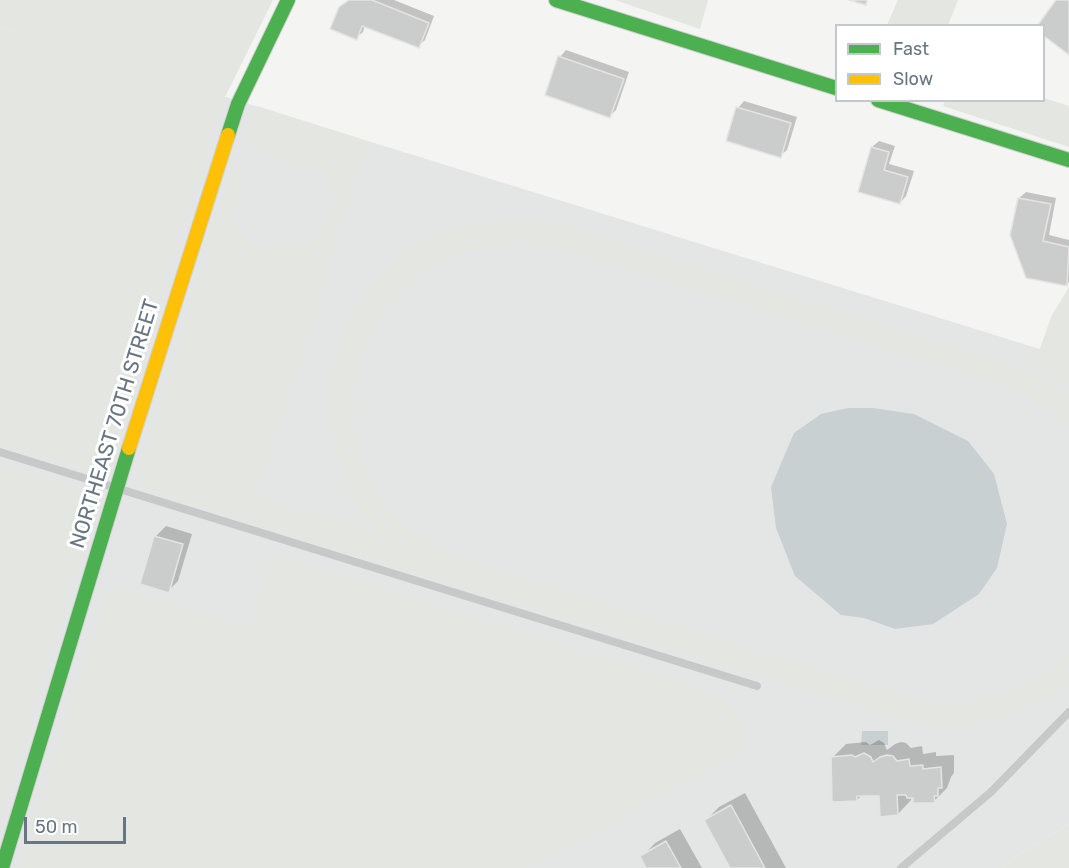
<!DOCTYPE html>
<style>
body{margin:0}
#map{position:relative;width:1069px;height:868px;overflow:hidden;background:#f4f4f3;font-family:Rubik,sans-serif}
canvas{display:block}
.legend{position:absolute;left:835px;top:24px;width:210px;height:78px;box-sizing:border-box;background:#fff;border:2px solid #c2c8cc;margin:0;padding:8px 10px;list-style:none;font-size:18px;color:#677680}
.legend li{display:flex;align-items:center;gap:12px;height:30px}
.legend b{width:30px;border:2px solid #c2c8cc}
.scale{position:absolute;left:24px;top:817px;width:102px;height:27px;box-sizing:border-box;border:3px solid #677680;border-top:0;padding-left:8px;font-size:18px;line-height:21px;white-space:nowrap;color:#677680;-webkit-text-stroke:4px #fff;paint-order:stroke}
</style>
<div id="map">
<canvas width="1069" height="868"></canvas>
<ul class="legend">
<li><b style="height:8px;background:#4caf50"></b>Fast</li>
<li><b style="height:8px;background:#ffc107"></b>Slow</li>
</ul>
<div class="scale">50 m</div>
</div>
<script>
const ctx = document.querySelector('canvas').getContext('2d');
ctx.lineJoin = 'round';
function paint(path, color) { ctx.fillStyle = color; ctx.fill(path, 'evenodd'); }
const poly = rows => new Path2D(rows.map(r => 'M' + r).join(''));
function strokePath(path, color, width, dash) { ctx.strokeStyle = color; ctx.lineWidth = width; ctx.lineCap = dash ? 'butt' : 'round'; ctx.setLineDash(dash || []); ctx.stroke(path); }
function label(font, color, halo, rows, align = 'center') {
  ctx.font = font + ' Rubik,sans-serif'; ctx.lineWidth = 6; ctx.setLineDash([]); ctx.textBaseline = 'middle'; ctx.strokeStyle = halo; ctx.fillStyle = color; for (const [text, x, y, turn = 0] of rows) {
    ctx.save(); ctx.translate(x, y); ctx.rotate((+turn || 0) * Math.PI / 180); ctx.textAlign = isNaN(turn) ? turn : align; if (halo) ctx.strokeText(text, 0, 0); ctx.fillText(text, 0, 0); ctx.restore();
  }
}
const built = poly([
 [0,27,1069,358,1069,824,1009,861,1002,868,0,868]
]);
const green = poly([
 [0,0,273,0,225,97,211,132,108,464,94,472,0,444,0,28,76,51,0,27],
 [615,0,708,0,700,29],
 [898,0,958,0,948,25,887,25],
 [1044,98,1069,106,1069,147,943,106,945,101,1044,100],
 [257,106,367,141,322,290,247,521,145,489,139,479,234,161,243,182,231,226,254,246,310,242,338,197,315,161,302,170,274,158,247,134],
 [523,218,557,223,1034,372,1069,396,1069,429,1043,406,1018,392,993,382,573,253,547,246,520,243,494,245,464,252,440,262,418,276,398,293,382,313,368,336,361,357,356,379,354,404,357,434,364,463,379,494,396,516,419,537,440,550,460,558,904,696,936,702,959,702,987,698,1012,690,1036,678,1056,663,1069,650,1069,682,1042,702,1024,711,998,720,974,725,950,726,907,721,252,524,261,496,376,532,351,495,342,473,334,448,330,422,328,400,331,374,338,347,349,321,363,297,381,275,403,254,427,238,452,228,476,222],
 [1069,287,1069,385,1035,363,1051,317],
 [0,465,86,491,95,504,0,816],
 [272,554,699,687,742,713,746,738,730,760,527,868,19,868,109,585,251,626],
 [1069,824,1069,868,1002,868,1009,861]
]);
const water = poly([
 [848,408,873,408,914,414,968,441,994,474,1007,524,997,568,979,594,933,624,895,629,864,618,841,615,795,576,776,528,771,487,794,433,821,414],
 [862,731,888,731,888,745,861,745]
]);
const shadow = poly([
 [349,0,394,0,434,16,425,40,418,46,365,25,363,32,356,38,340,8],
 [566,50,629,72,616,110,610,116,560,57],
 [744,101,797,117,787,150,780,156,738,108],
 [879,141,895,146,889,164,914,171,906,196,900,203,872,147],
 [1026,192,1056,198,1049,235,1069,240,1069,282,1067,285,1019,198],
 [166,526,192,534,178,581,168,591,156,536],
 [879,740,884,743,887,750,895,744,901,742,906,743,911,748,922,746,923,754,936,752,936,756,954,755,954,773,951,777,947,788,934,801,911,796,911,800,898,814,881,795,862,795,857,800,833,757,846,744,866,742,870,745],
 [745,793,786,868,731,868,705,821,719,807],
 [680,829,702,868,648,868,642,857,655,843]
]);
const building = poly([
 [349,0,372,0,429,23,419,48,362,26,357,40,330,29,339,7,349,0],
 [849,0,867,0,866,5,849,0],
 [1056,0,1069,0,1069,55,1044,36,1044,26,1037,26,1056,0],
 [558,56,624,79,610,118,545,95,558,56],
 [736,107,791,123,781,158,726,141,736,107],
 [871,147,889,152,884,170,908,177,900,204,858,192,871,147],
 [1018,198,1051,204,1043,241,1069,247,1067,286,1026,278,1010,235,1018,198],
 [154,536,183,544,169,593,140,584,154,536],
 [864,753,871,757,873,762,880,757,887,755,893,756,897,761,909,759,910,766,923,765,923,769,941,767,942,788,938,788,938,796,934,796,935,803,913,803,913,798,907,798,906,795,897,795,898,815,880,817,879,796,857,796,857,801,832,802,831,757,852,755,855,757,864,753],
 [731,805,765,868,730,868,704,820,731,805],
 [666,841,681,868,646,868,640,856,666,841]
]);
const lane = poly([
 [0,452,757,686],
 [901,868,991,792,1069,712]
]);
const fast = poly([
 [556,0,836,88],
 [878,100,1069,160],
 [228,135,238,104,288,0],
 [2,868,129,448]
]);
const slow = poly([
 [129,448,228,135]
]);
const streetNames = [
 ["NORTHEAST 70TH STREET",115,424,-73]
];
paint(built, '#e4e6e6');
paint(green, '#e3e6e1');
paint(water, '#c8d0d2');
paint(shadow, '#0003');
paint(building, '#cbcccc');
strokePath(building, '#e4e4e3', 1.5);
strokePath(fast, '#d0d1d1', 16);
strokePath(slow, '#d0d1d1', 16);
strokePath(lane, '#c7c9c9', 8);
strokePath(fast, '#4caf50', 14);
strokePath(slow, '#ffc107', 14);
label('21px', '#677680', '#fff', streetNames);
</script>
